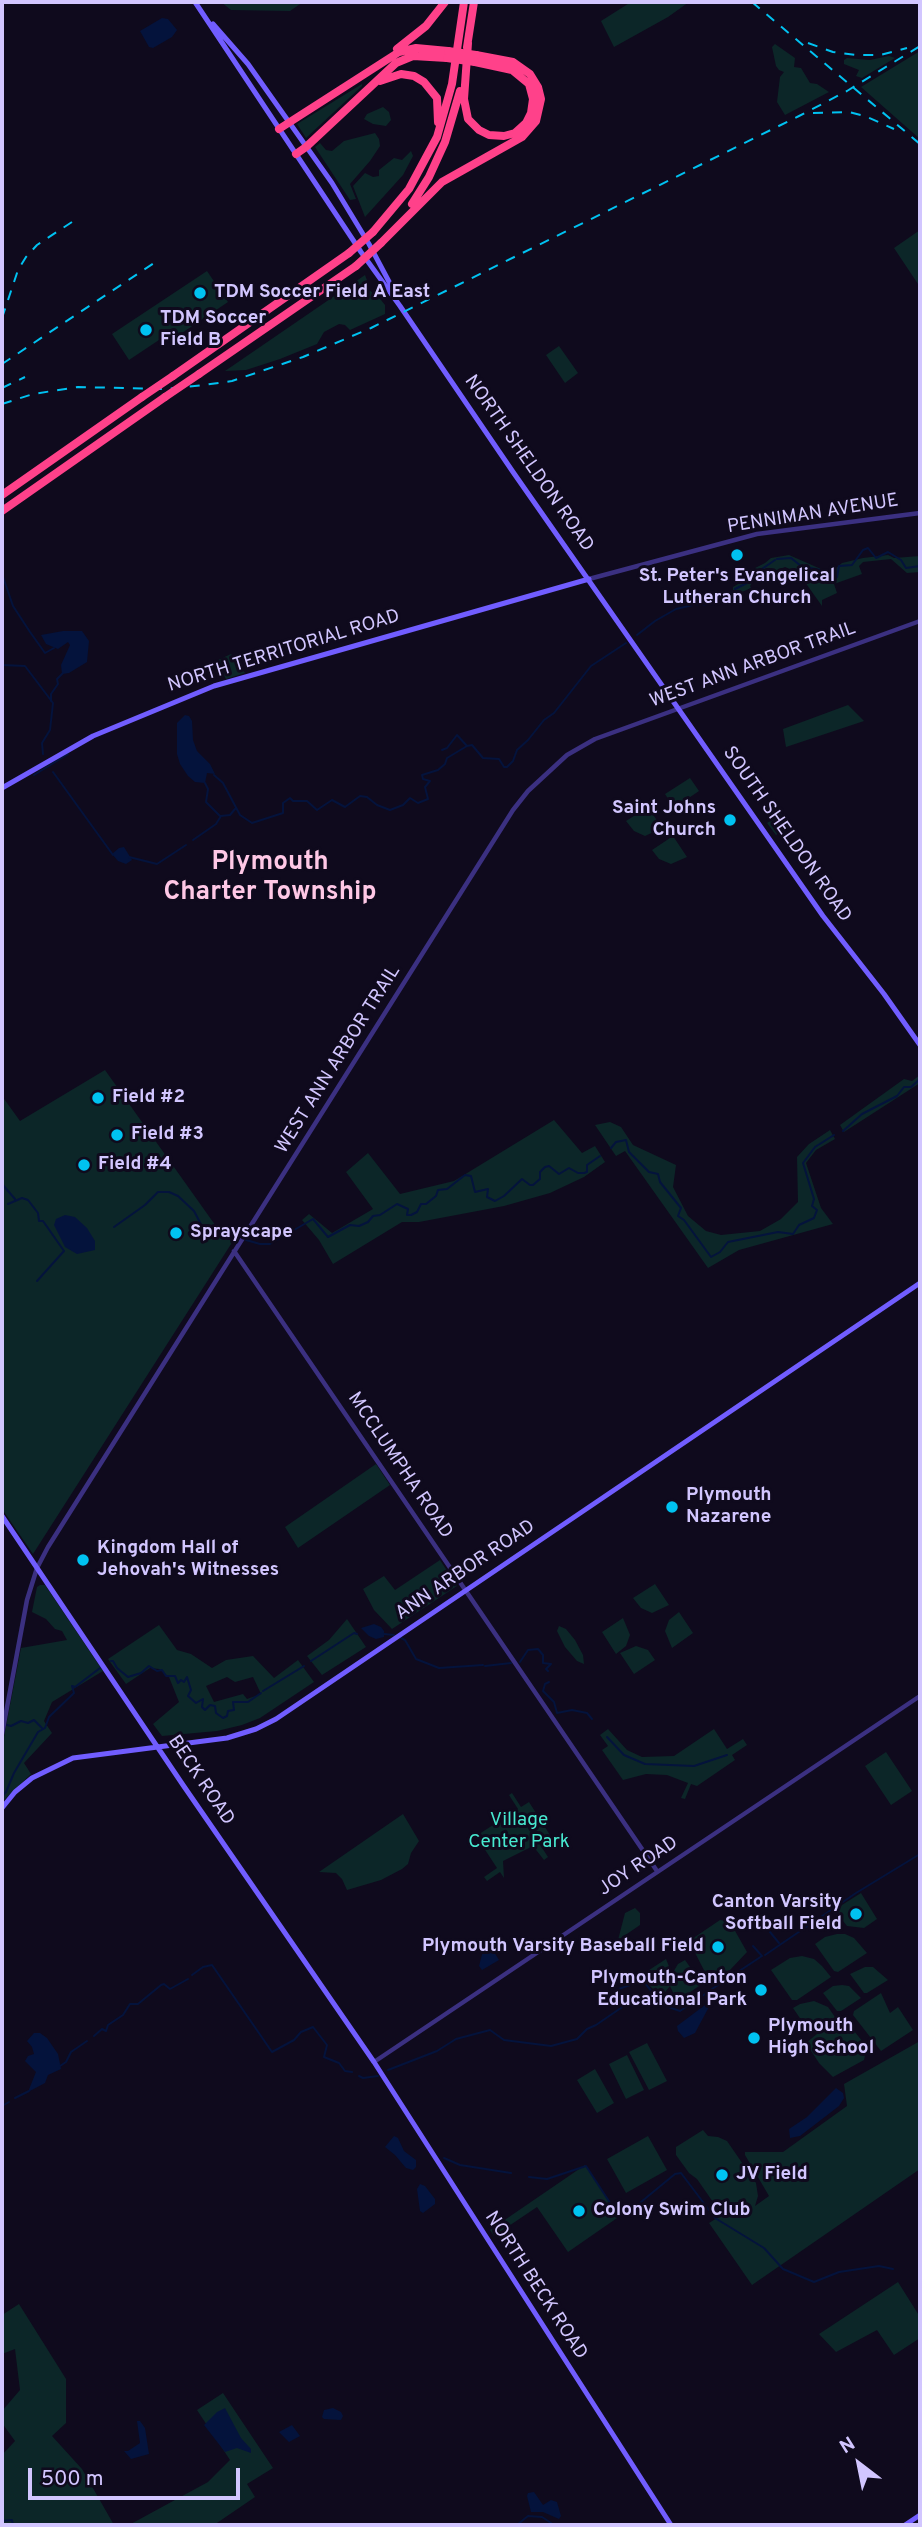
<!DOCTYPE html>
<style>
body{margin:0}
#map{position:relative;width:922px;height:2527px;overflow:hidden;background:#0f0a1d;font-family:Overpass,sans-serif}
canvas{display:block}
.frame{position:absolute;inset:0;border:4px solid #d2c6ff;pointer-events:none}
.north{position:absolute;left:824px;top:2429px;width:70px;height:70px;-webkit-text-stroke:5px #0f0a1d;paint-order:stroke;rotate:328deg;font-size:19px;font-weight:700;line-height:28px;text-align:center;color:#d2c6ff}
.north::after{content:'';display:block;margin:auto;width:24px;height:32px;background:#d2c6ff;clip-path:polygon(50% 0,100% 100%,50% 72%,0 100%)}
.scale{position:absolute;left:28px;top:2468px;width:212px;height:32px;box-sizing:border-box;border:4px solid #d2c6ff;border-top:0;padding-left:9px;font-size:21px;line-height:24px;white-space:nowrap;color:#d2c6ff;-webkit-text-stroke:5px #0f0a1d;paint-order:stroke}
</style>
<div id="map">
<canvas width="922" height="2527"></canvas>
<div class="frame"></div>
<div class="north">N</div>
<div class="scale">500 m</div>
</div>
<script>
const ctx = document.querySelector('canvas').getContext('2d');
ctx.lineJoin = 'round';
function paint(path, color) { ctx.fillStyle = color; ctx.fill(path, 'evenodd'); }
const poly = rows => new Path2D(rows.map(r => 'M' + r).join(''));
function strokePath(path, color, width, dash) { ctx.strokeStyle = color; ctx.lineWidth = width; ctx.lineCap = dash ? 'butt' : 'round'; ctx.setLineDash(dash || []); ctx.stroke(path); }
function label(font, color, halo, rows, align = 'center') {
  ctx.font = font + ' Overpass,sans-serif'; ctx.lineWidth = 6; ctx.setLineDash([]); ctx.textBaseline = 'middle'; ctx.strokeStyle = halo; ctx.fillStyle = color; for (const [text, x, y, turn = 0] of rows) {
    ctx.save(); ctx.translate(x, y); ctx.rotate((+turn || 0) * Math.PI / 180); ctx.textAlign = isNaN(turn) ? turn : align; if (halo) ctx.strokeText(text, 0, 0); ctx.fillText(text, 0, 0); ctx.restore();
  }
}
const green = poly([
 [221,2,303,2,290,11,231,10],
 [631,2,689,2,668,17,614,47,601,21],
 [775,44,795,58,794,67,801,68,810,83,817,84,829,92,785,115,777,102,780,77,784,72,779,70,776,66,772,47],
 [920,51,919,81,920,139,861,87],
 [889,56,895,58,862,78,856,76,859,70,844,64,844,60,847,58,870,60],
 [362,84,362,86,306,138,297,124],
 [383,107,389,112,391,120,386,126,373,124,364,119,367,114],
 [375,133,379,139,380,146,370,161,350,184,356,199,350,200,315,147,320,143,326,150,332,151,344,141],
 [411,151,413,156,403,175,365,217,353,186,365,173,373,177,379,176,379,170,394,158,402,160],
 [920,230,920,287,894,248],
 [207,271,228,302,179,335,174,330,129,360,112,334],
 [365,275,368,283,367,288,381,300,385,305,385,314,350,330,345,325,339,324,324,332,317,344,280,359,246,370,225,371],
 [559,346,578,373,565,383,546,355],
 [789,555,830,573,842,563,863,558,888,555,894,558,920,556,920,572,907,573,891,559,863,562,859,566,862,574,834,584,837,593,822,600,822,606,795,568,792,570,785,567,755,579,750,586,751,588,733,596,733,587,745,580,755,568,765,563,771,558],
 [231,654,245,673,226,679,216,661],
 [848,705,864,721,786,747,783,729],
 [690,778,699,791,674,808,665,794],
 [648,807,662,828,645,836,634,831,626,821],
 [781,813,787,826,776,835,767,823],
 [673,836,687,857,671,864,659,859,652,850],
 [105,1070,218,1229,240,1230,33,1554,2,1509,2,1096,20,1121],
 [920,1075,920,1083,844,1132,840,1125,904,1079,912,1081],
 [554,1120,582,1153,595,1146,605,1162,584,1177,550,1193,504,1206,419,1222,402,1222,333,1264,319,1240,302,1220,309,1214,332,1233,373,1209,346,1172,368,1153,400,1194,454,1181],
 [610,1122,621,1127,633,1145,676,1165,673,1187,688,1216,706,1231,721,1235,760,1231,781,1219,798,1202,797,1157,809,1144,830,1130,835,1139,816,1150,806,1163,821,1208,833,1224,739,1250,708,1268,625,1151,616,1156,595,1125],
 [376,1464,390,1485,298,1548,285,1527],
 [440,1560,457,1586,392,1629,374,1610,363,1589,384,1576,395,1590],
 [655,1584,669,1605,652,1613,641,1608,633,1598],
 [40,1585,45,1585,103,1671,52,1702,44,1721,52,1733,24,1763,31,1774,2,1802,2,1747,21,1648,67,1640,62,1631,55,1629,46,1619,32,1612,37,1587],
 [679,1612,693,1633,672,1648,665,1631,669,1620],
 [623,1618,630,1635,626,1646,616,1654,602,1632],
 [347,1619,366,1647,322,1675,307,1656,329,1640],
 [159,1625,177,1650,191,1654,212,1668,226,1660,253,1656,274,1678,298,1660,314,1682,260,1718,242,1725,217,1731,162,1736,153,1724,179,1702,169,1677,159,1669,150,1668,126,1684,108,1659],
 [227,1677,235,1682,253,1677,261,1694,247,1699,243,1694,214,1702,206,1686],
 [559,1626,566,1629,575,1640,583,1655,584,1664,577,1661,565,1647,557,1631],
 [636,1646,648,1650,655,1660,634,1674,620,1653],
 [608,1729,627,1750,642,1757,674,1756,714,1729,727,1749,743,1739,747,1745,732,1755,735,1760,697,1786,691,1784,685,1799,681,1798,688,1783,667,1775,646,1774,623,1780,602,1750,608,1746,600,1735],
 [886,1752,912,1791,891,1805,865,1766],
 [512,1793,521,1807,529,1802,550,1835,539,1843,548,1857,544,1860,533,1846,503,1861,504,1878,500,1872,487,1881,484,1877,497,1868,476,1836,518,1809,509,1795],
 [403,1814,419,1841,411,1853,408,1864,402,1869,381,1880,347,1890,342,1879,336,1873,319,1872],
 [861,1893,877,1919,864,1928,847,1926,834,1910],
 [635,1908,640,1913,640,1925,618,1940,625,1913],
 [720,1920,730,1922,747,1952,730,1970,714,1979,708,1978,689,1941],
 [837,1934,845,1934,854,1938,867,1953,838,1972,834,1971,815,1944,825,1937],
 [802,1956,814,1959,822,1966,831,1977,797,2000,792,2000,771,1970,790,1958],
 [666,1959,672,1974,678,1964,685,1960,702,1984,677,2001,670,1986,661,1997,645,1981,643,1974],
 [865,1967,873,1967,888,1980,867,1993,864,1993,850,1974],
 [842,1985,849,1986,861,1998,841,2011,837,2011,823,1993,833,1986],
 [881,1993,890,2013,898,2007,913,2030,881,2051,853,2015,854,2011],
 [814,2001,828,2007,835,2017,814,2031,808,2030,793,2008,800,2004],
 [842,2020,846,2021,867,2047,864,2060,833,2077,819,2063,806,2043,823,2029],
 [920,2041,920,2169,752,2285,709,2223,722,2215,697,2179,689,2173,676,2155,676,2147,703,2130,708,2136,718,2137,727,2141,756,2183,758,2196,755,2206,769,2196,745,2155,745,2152,783,2152,847,2106,844,2084],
 [647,2043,667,2081,649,2090,629,2052],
 [627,2055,644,2090,626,2099,609,2064],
 [595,2069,614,2103,597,2113,577,2080],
 [648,2136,667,2170,626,2193,607,2159],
 [585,2165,620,2216,568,2252,537,2207,494,2236,490,2230],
 [898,2282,920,2317,920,2338,894,2355,877,2330,836,2352,819,2334],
 [19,2304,66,2379,66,2423,52,2436,82,2469,114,2525,2,2525,2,2455,15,2441,2,2423,2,2411,20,2390,15,2349,2,2354,2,2315],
 [223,2393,273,2468,247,2484,255,2497,214,2525,129,2525,208,2482,230,2460,197,2410]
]);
const water = poly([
 [162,18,168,19,177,30,172,37,153,48,149,47,140,31],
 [63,631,82,631,89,641,87,662,69,673,62,674,61,665,70,645,68,642,58,649,46,644,41,635],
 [185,715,189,716,192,721,193,740,197,751,210,764,215,774,207,773,205,783,195,782,188,776,180,764,177,754,177,723],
 [124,847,132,860,126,864,118,861,112,854,119,848],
 [65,1215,75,1217,87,1228,95,1241,95,1250,77,1254,65,1247,54,1225,56,1219],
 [374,1624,381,1627,384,1631,384,1637,376,1639,369,1636,361,1628],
 [488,1942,499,1960,482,1970,479,1966,485,1943],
 [709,2002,711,2003,695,2033,684,2038,678,2031,677,2026],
 [34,2033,40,2033,47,2038,58,2054,61,2069,48,2075,45,2083,28,2092,36,2072,25,2061,28,2056,34,2054,32,2047,27,2041],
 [836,2088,843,2093,844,2098,839,2106,800,2136,790,2138,789,2129,807,2117],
 [394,2136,398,2138,404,2151,416,2160,416,2167,413,2170,406,2168,395,2155,385,2147],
 [420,2184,425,2186,435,2199,435,2204,423,2213,420,2211,417,2189],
 [225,2408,241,2438,251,2449,251,2453,237,2448,225,2452,204,2425,217,2412],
 [333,2408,341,2412,343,2416,341,2420,324,2419,322,2417,324,2410],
 [137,2421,140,2421,145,2428,149,2454,131,2459,124,2451,128,2451,140,2443],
 [292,2425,300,2436,289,2442,279,2432],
 [534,2492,543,2505,551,2500,557,2502,561,2516,559,2519,543,2512,531,2512,527,2496,528,2493]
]);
const stream = poly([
 [777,559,791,558,801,566,825,571,832,580,837,577,839,566,852,565,863,550,868,548,876,558,888,552,901,560,906,568,920,566],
 [2,574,13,606,30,632,45,653,54,648],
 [735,589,747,583,753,575,775,560],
 [637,635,655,621,676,609,693,605,716,604,721,594,727,595],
 [2,665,25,666,53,703,50,730,42,743,43,754],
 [51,701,51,694,58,684,57,679,63,673],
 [442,750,447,748,457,735,467,746,472,745,483,758,499,759,504,767,507,767,513,761,517,750,528,740,544,720,554,713,591,666,626,643],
 [53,772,113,855],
 [34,775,68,754],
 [214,775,223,783,240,815,252,823,283,813,283,803,290,798,293,801,307,801,317,810,332,800,345,807,360,796,367,797,377,805,390,810,403,805,410,798,418,803,428,799,425,787,430,781,423,779,422,775,438,770,445,764,447,758,467,746],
 [205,783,208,789,206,802,220,816],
 [193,840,216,824,221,816,230,815,235,809],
 [129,857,157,864,186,845],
 [843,1131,862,1114,897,1096,904,1087,911,1087,920,1079],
 [611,1148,616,1142,626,1140,629,1152,649,1172,658,1174,660,1182,681,1208,678,1216,684,1220,711,1257,720,1252,728,1242,778,1232,793,1234,799,1225,814,1218,817,1210,812,1206,814,1199,803,1163,815,1147,834,1135],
 [2,1184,15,1199],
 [8,1204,22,1198,28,1200,38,1213,39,1221,43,1221,64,1251],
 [114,1227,145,1205,158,1192,169,1192,178,1196,194,1211,205,1232,210,1234],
 [217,1235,239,1235],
 [246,1240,260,1244,270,1244,313,1219,328,1237,350,1225,359,1226,368,1222,373,1216,380,1215,397,1204,408,1209,407,1215,411,1215,417,1212,421,1204,426,1204,436,1196,438,1190,447,1189,465,1175,471,1176,475,1192,488,1189,487,1197,495,1201,504,1196,522,1179,530,1185,533,1185,540,1179,540,1172,545,1167,549,1166,559,1174,569,1168,578,1173,584,1173,587,1172,587,1165,600,1156],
 [37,1281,64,1251],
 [384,1634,394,1635],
 [399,1637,405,1640,416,1659,439,1668,483,1665],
 [111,1661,113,1661,117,1668,128,1677,141,1673,149,1666,157,1671,162,1670,166,1676,175,1676,178,1683,181,1680,184,1682,187,1677,191,1690,188,1696,196,1703,203,1699,202,1707,205,1710,210,1705,215,1706,216,1713,223,1718,227,1716,228,1711,234,1710,233,1702,248,1702,261,1693],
 [311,1661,354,1633,357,1634],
 [520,1662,528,1650,538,1649,543,1655,543,1663,551,1664,546,1669,548,1671],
 [485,1666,511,1663],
 [549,1682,545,1684,543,1691,554,1702,557,1713,572,1710,587,1713,592,1719],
 [263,1691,304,1666],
 [7,1725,11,1726,21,1721,28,1723,34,1720,42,1728],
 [607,1737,624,1755,645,1764,694,1766,727,1755],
 [2,1796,6,1792,14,1773,38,1732,45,1728,49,1717,74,1693,72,1686,75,1687,100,1668],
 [770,1932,779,1943],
 [753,1946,762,1956],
 [765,1955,856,1893,920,1854],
 [192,1975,203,1967,212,1965,272,2052,294,2040,301,2032,313,2027,327,2045,324,2057,339,2063,345,2071,352,2072],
 [712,1989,762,1956],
 [614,1995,616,1990,630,1985,640,1977,661,2003],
 [94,2036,102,2029,106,2031,108,2025,123,2015,130,2004,138,2004,161,1985,164,1984,170,1989,188,1979],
 [60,2066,66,2062,71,2052,87,2041],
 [388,2070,437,2051,456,2039,490,2030,504,2040,551,2046,577,2039,587,2029,596,2025,634,1999,642,1998,680,2011,711,1990],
 [359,2076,363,2078,378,2076],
 [15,2098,29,2091],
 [2,2106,9,2102],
 [444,2158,460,2165,511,2173],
 [529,2177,547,2179,586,2166,616,2212,622,2214,630,2211,675,2174,681,2173,715,2218,764,2248,783,2269,814,2282,839,2272,879,2266,893,2269],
 [2,2521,12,2520,13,2525],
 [34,2525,37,2525],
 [517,2525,528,2516,542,2517,554,2525]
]);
const tertiary = poly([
 [589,579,757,534,920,513],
 [234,1251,657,1871],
 [2,1734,27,1600,37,1568,48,1547,513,810,528,791,567,755,595,739,920,621],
 [374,2062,920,1696]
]);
const secondary = poly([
 [195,2,361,252,400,306,513,472,823,916,884,994,920,1045],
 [213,24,248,64,332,183,369,244,395,293],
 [2,788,93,736,214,686,589,579],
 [2,1516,183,1785,374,2062,671,2525],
 [2,1808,15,1792,32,1778,73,1758,227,1738,256,1729,276,1719,920,1283],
 [905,2525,920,2515]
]);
const motorway = poly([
 [468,43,464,99,468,119,479,130,489,135,504,136,515,133,526,123,531,113,533,99,529,84,512,70,475,62],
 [467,47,474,2],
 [397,49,426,26,445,2],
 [380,81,401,74,414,76,424,82,437,98,438,122],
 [279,129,399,52,416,48,448,51],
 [296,154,306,147,396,63,413,56,447,58],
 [412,204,429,177,445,142,460,91],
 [373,232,409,189,437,137,452,84,464,2],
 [381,243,442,182,522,137,536,121,541,99,538,87,530,74,513,62,476,55],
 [199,374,356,266],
 [173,376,349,253],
 [2,495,142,397],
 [2,511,165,397]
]);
const rail = poly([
 [752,2,920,144],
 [808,43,833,52,856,55,880,55,907,48],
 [813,113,849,112,865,116,894,129],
 [2,318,18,270,26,257,37,245,75,220],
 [2,364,160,259],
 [2,388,25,377],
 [2,404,33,394,78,387,166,389,204,385,232,381,303,357,371,328,799,116,847,91,920,46]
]);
const motorwayBridge = poly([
 [448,51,476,55],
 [447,58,475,62],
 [349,253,373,232],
 [356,266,381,243],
 [142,397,173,376],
 [165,397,199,374]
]);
const markers = [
 [200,293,7,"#00c2f1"],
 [146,330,7,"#00c2f1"],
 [737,555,7,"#00c2f1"],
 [730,820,7,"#00c2f1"],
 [98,1098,7,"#00c2f1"],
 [117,1135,7,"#00c2f1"],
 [84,1165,7,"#00c2f1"],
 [176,1233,7,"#00c2f1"],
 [672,1507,7,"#00c2f1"],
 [83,1560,7,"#00c2f1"],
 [856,1914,7,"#00c2f1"],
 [718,1947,7,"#00c2f1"],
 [761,1990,7,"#00c2f1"],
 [754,2038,7,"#00c2f1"],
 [722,2175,7,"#00c2f1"],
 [579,2211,7,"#00c2f1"]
];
const poiNames = [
 ["TDM Soccer Field A East",214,293],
 ["TDM Soccer",160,319],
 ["Field B",160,341],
 ["St. Peter's Evangelical",737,577,"center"],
 ["Lutheran Church",737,599,"center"],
 ["Saint Johns",716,809,"right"],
 ["Church",716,831,"right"],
 ["Field #2",112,1098],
 ["Field #3",131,1135],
 ["Field #4",98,1165],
 ["Sprayscape",190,1233],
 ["Plymouth",686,1496],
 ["Nazarene",686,1518],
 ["Kingdom Hall of",97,1549],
 ["Jehovah's Witnesses",97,1571],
 ["Canton Varsity",842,1903,"right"],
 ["Softball Field",842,1925,"right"],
 ["Plymouth Varsity Baseball Field",704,1947,"right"],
 ["Plymouth-Canton",747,1979,"right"],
 ["Educational Park",747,2001,"right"],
 ["Plymouth",768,2027],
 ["High School",768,2049],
 ["JV Field",736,2175],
 ["Colony Swim Club",593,2211]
];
const streetNames = [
 ["NORTH SHELDON ROAD",528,464,55],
 ["PENNIMAN AVENUE",813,515,-9],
 ["NORTH TERRITORIAL ROAD",284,652,-17],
 ["WEST ANN ARBOR TRAIL",753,666,-20],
 ["SOUTH SHELDON ROAD",786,835,55],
 ["WEST ANN ARBOR TRAIL",339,1060,-58],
 ["MCCLUMPHA ROAD",399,1466,56],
 ["ANN ARBOR ROAD",466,1571,-34],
 ["BECK ROAD",200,1781,56],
 ["JOY ROAD",639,1867,-34],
 ["NORTH BECK ROAD",535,2286,57]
];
const parkNames = [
 ["Village",519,1821],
 ["Center Park",519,1843]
];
const districtNames = [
 ["Plymouth",270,864],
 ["Charter Township",270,894]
];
paint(green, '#0c2628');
paint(water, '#04133c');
strokePath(stream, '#04133c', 2);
strokePath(tertiary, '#3b3081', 4.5);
strokePath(secondary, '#715dff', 5);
strokePath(motorway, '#ff418a', 8);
strokePath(rail, '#00c2f1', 2, [10, 9]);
strokePath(motorwayBridge, '#ff418a', 8);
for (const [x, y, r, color] of markers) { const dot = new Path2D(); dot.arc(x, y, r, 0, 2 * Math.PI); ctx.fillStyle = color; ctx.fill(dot); strokePath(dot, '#0f0a1d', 2.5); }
label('bold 19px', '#d2c6ff', '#0f0a1d', poiNames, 'left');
label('19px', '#d2c6ff', '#0f0a1d', streetNames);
label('19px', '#48e9d0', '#0f0a1d', parkNames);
label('bold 26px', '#ffc8e6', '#0f0a1d', districtNames);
</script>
